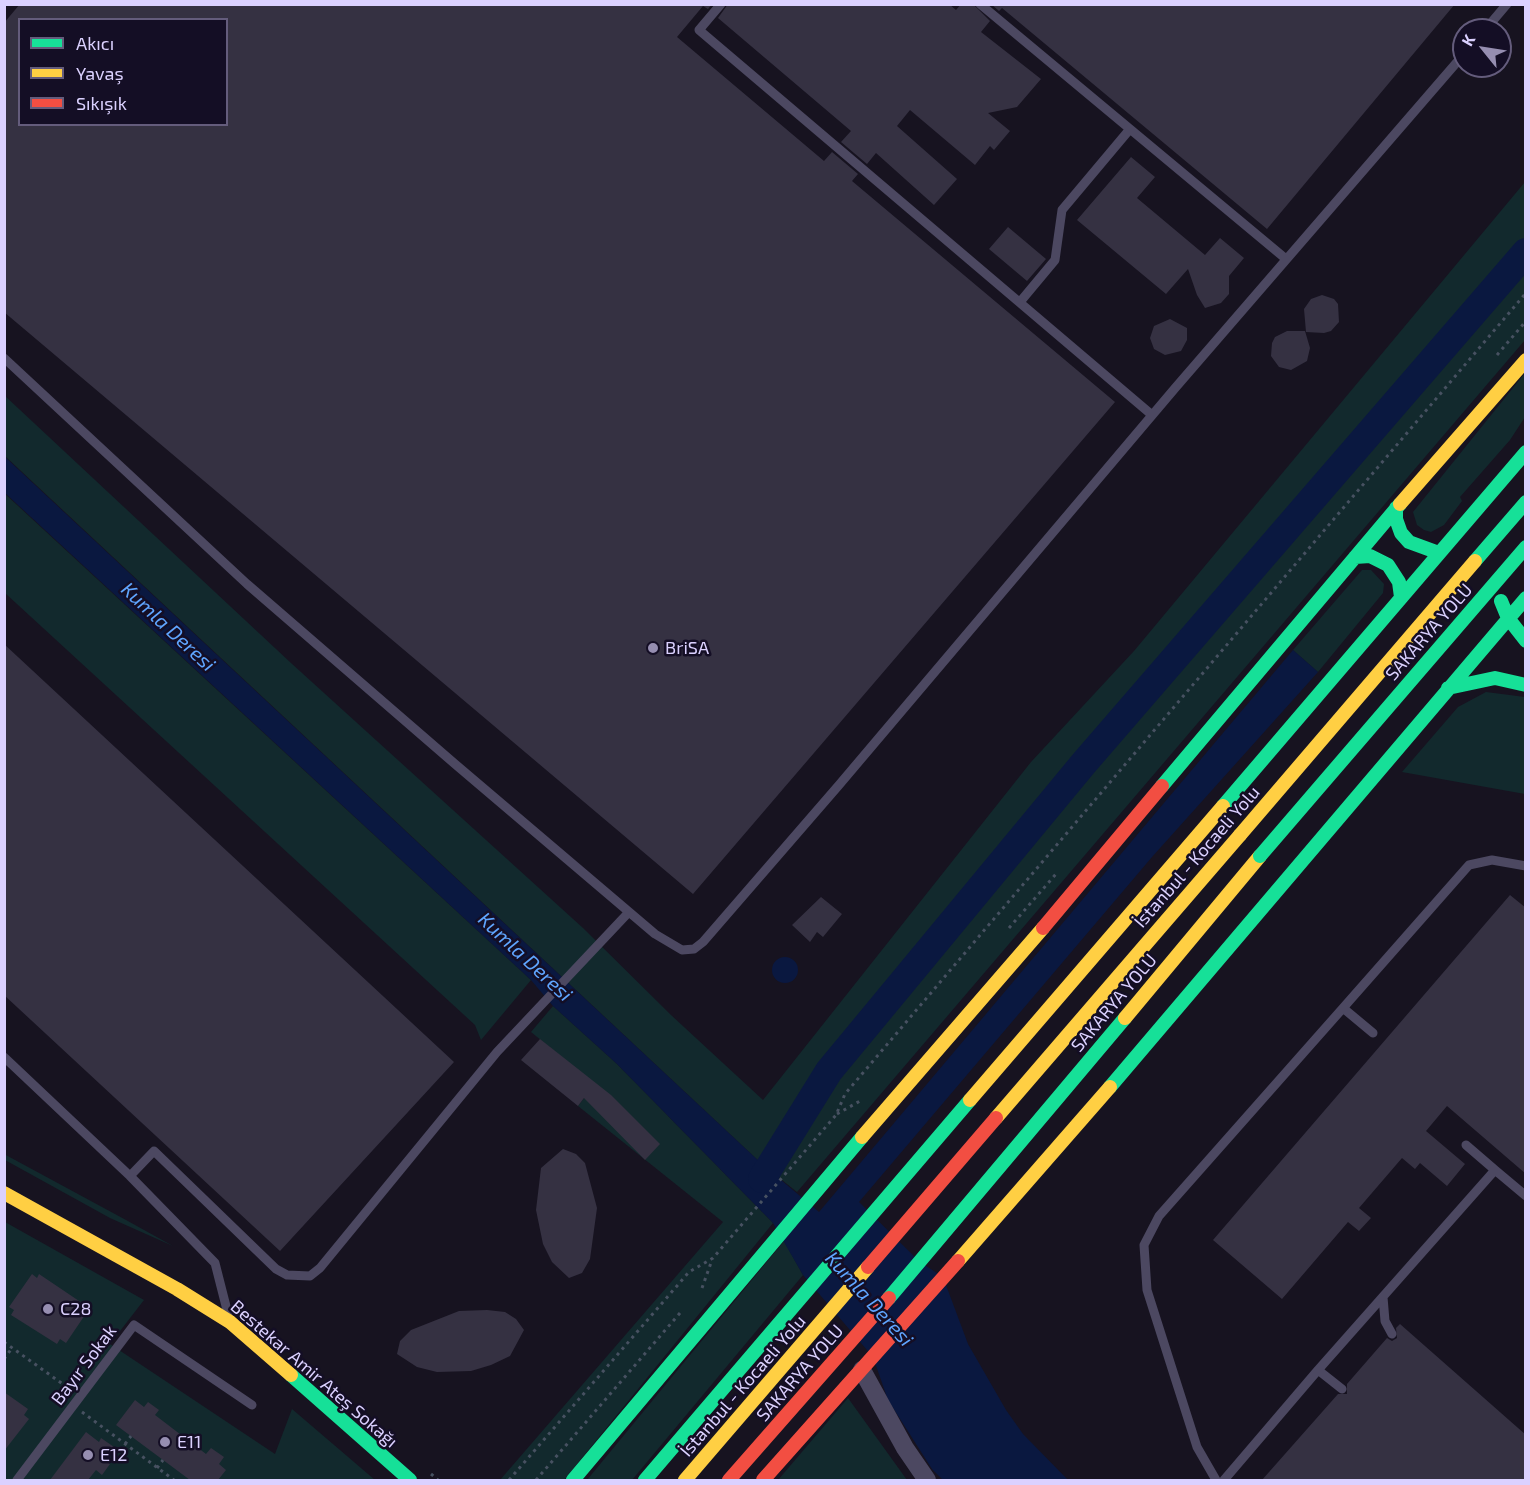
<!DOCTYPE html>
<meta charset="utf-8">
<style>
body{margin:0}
#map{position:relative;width:1530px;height:1485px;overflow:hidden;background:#171320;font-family:"Exo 2",sans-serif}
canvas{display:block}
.frame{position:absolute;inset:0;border:6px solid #dbd1ff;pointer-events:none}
.legend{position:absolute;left:18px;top:18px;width:210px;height:108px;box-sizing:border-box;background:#140e25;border:2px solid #645c7c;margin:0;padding:8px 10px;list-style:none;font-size:18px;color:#dbd1ff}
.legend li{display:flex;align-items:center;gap:12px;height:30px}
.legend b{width:30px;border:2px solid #645c7c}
.north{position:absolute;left:1452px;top:18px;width:60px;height:60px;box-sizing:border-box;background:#140e25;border:2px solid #645c7c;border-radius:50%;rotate:300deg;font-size:16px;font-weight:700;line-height:24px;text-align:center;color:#dbd1ff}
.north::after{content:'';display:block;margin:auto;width:21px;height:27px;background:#968eb1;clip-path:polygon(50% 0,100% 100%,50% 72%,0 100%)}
</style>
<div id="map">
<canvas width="1530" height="1485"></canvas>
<div class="frame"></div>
<ul class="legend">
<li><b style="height:8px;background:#16e098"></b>Akıcı</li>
<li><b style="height:8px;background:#ffcf43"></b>Yavaş</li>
<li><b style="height:8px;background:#f24e42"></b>Sıkışık</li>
</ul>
<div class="north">K</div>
</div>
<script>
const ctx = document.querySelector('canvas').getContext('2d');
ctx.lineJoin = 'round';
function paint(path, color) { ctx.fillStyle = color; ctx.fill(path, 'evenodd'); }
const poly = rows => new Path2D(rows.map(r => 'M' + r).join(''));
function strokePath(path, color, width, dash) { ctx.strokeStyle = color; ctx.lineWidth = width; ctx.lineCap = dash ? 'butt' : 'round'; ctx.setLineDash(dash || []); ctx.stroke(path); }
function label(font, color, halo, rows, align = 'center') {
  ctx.font = font + ' "Exo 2",sans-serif'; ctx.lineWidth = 5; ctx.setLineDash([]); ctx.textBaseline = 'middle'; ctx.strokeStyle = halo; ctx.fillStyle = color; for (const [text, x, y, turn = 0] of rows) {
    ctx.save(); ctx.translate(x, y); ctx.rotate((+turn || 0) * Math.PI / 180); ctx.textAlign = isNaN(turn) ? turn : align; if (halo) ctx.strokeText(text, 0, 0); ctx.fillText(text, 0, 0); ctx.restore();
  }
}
const green = poly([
 [1525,182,1525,340,797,1192,762,1164,5,456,4,395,291,663,583,928,671,1015,763,1100,1031,762,1134,651],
 [1525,373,1525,417,1510,440,1460,497,1462,501,1444,525,1431,532,1424,530,1417,525,1413,512],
 [4,493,531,980,481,1040,475,1025,5,593],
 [1362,570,1371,570,1384,584,1383,593,1318,672,1293,650],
 [1486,692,1525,697,1525,794,1402,772,1458,707],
 [553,1006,617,1064,773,1223,564,1480,500,1480,723,1222,578,1106,595,1084,531,1032],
 [4,1154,126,1220,173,1246,110,1218,5,1160],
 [5,1222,144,1300,110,1344,275,1454,292,1409,375,1480,5,1480],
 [784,1241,803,1275,632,1480,587,1480],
 [848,1398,907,1480,778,1480]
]);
const water = poly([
 [4,456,762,1164,819,1212,1293,650,1318,672,1152,857,859,1202,920,1262,943,1277,968,1344,1006,1410,1023,1434,1068,1480,943,1480,932,1469,888,1400,873,1357,803,1275,773,1223,617,1064,553,1006,531,980,5,493],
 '772 970a13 13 0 1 1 26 0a13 13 0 1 1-26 0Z'
]);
const river = poly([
 [762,1179,829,1071,1084,763,1526,252]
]);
const building = poly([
 [20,4,712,4,708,9,703,6,677,37,824,161,832,152,858,174,852,181,1115,402,693,894,4,312,4,23],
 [20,20,226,20,226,124,20,124],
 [728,4,949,4,956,10,961,4,973,4,990,21,981,32,1041,79,1017,107,988,113,1010,131,994,150,990,146,975,165,910,110,897,126,957,179,934,205,876,153,867,164,841,142,851,131,718,18],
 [991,4,1455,4,1267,229,1002,8,999,11],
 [1131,157,1155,177,1137,198,1205,255,1220,238,1244,258,1229,276,1229,294,1221,303,1205,308,1197,295,1188,269,1166,294,1077,220],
 [1008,227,1046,259,1027,281,989,249],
 [1322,295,1334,299,1338,304,1339,322,1331,331,1324,333,1306,332,1304,309,1311,299],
 [1170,319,1187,328,1187,340,1181,351,1165,355,1154,349,1150,338,1154,326],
 [1287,331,1305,331,1310,348,1307,361,1291,370,1279,367,1271,356,1272,343,1275,337],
 [4,644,454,1062,280,1251,4,995],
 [1510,895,1526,908,1526,1174,1447,1106,1426,1131,1465,1164,1447,1186,1420,1163,1415,1169,1402,1158,1359,1208,1371,1218,1359,1231,1348,1222,1282,1299,1213,1240],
 [821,897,842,914,823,937,817,932,810,942,792,925],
 [540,1039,611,1095,660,1144,645,1160,584,1098,578,1106,521,1060],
 [563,1149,576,1154,585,1163,597,1208,590,1259,582,1273,569,1278,552,1262,543,1244,536,1210,541,1168],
 [32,1274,37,1278,39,1274,85,1305,82,1308,87,1312,66,1343,60,1339,57,1344,11,1315,14,1310,9,1307],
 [487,1310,505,1312,516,1319,524,1330,510,1356,491,1365,471,1371,437,1372,417,1367,397,1354,400,1341,411,1330,459,1311],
 [1400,1324,1526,1435,1526,1480,1262,1480,1338,1394,1347,1394,1347,1384,1387,1338,1392,1341,1397,1338,1396,1328],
 [4,1392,28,1409,24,1415,29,1419,4,1451],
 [135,1400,144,1407,148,1402,159,1410,155,1415,206,1454,211,1448,224,1457,219,1464,226,1470,218,1480,190,1480,116,1425],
 [86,1432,99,1442,101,1438,114,1447,104,1460,110,1464,102,1475,96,1470,88,1480,50,1480]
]);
const path = poly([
 [1497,355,1526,321],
 [1009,928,1056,874],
 [837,1114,860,1101],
 [702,1288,712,1260],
 [4,1342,71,1390],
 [4,1359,12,1348],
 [82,1412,174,1480],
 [125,1444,131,1436],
 [157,1468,163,1460],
 [431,1474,438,1480],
 [509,1480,689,1272,713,1258,836,1115,845,1094,1526,293],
 [536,1480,680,1313]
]);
const lane = poly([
 [721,4,699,30,1152,415],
 [980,4,1286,259],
 [1485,30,1507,4],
 [1020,302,1055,260,1062,210,1130,129],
 [4,358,247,584,455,764,655,934,682,950,694,949,703,942,839,785,1176,387,1464,54],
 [1343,1008,1469,865,1492,860,1526,866],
 [4,1057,130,1176],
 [1495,1170,1526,1196],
 [1383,1297,1385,1321,1392,1334],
 [228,1314,215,1263,130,1176,154,1151,276,1269,287,1275,310,1276,320,1268,497,1052,629,912],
 [1318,1370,1495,1170,1466,1145],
 [17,1480,134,1325,252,1405],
 [1216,1480,1197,1447,1147,1290,1144,1245,1159,1216,1343,1008,1373,1033],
 [1224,1480,1318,1370,1342,1389]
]);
const street = poly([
 [862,1370,905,1448,927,1480]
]);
const fast = poly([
 [1396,508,1396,519,1401,533,1409,542,1439,553],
 [1355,557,1370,556,1388,565,1399,582,1401,597],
 [1501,601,1508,618,1526,641],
 [1448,688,1495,678,1526,685],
 [1162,786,1400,504],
 [1223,806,1526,452],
 [1110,1087,1526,598],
 [889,1298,1125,1018],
 [291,1375,410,1480],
 [573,1480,862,1137],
 [645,1480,970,1100]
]);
const slow = poly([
 [1400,504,1526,360],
 [1125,1018,1260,856],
 [970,1100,1223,806],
 [996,1118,1240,835],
 [862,1137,1043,928],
 [4,1193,177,1289,230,1322,291,1375],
 [958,1261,1110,1087],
 [685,1480,868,1267]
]);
const jam = poly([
 [1043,928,1162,786],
 [868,1267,996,1118],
 [729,1480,889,1298],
 [763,1480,958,1261]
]);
const fastBridge = poly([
 [1475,561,1526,502],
 [1260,856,1526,547]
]);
const slowBridge = poly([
 [1240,835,1475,561]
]);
const markers = [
 [653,648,6,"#968eb1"],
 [48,1309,6,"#968eb1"],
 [165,1442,6,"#968eb1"],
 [88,1455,6,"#968eb1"]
];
const streetNames = [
 ["SAKARYA YOLU",1429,632,-49],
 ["İstanbul - Kocaeli Yolu",1197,857,-49],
 ["SAKARYA YOLU",1114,1003,-50],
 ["Bayır Sokak",84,1365,-53],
 ["SAKARYA YOLU",800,1373,-49],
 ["Bestekar Amir Ateş Sokağı",314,1374,41],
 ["İstanbul - Kocaeli Yolu",743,1386,-49]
];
const poiNames = [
 ["BriSA",665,648],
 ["C28",60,1309],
 ["E11",177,1442],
 ["E12",100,1455]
];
const waterNames = [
 ["Kumla Deresi",168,627,43],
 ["Kumla Deresi",525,957,43],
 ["Kumla Deresi",869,1299,48]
];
paint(green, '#12292d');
paint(water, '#0a1840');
strokePath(river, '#0a1840', 28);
paint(building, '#353142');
strokePath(path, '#475161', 3, [3, 4.5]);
strokePath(lane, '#4c4861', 9);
strokePath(street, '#4c4861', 18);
strokePath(fast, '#16e098', 14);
strokePath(slow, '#ffcf43', 14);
strokePath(jam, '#f24e42', 14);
strokePath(fastBridge, '#16e098', 14);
strokePath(slowBridge, '#ffcf43', 14);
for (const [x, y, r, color] of markers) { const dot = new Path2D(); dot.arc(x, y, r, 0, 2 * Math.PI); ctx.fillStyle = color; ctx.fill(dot); strokePath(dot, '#140e25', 2); }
label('18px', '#dbd1ff', '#140e25', streetNames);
label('18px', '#dbd1ff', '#140e25', poiNames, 'left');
label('italic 20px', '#5fa5ff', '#140e25', waterNames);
</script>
